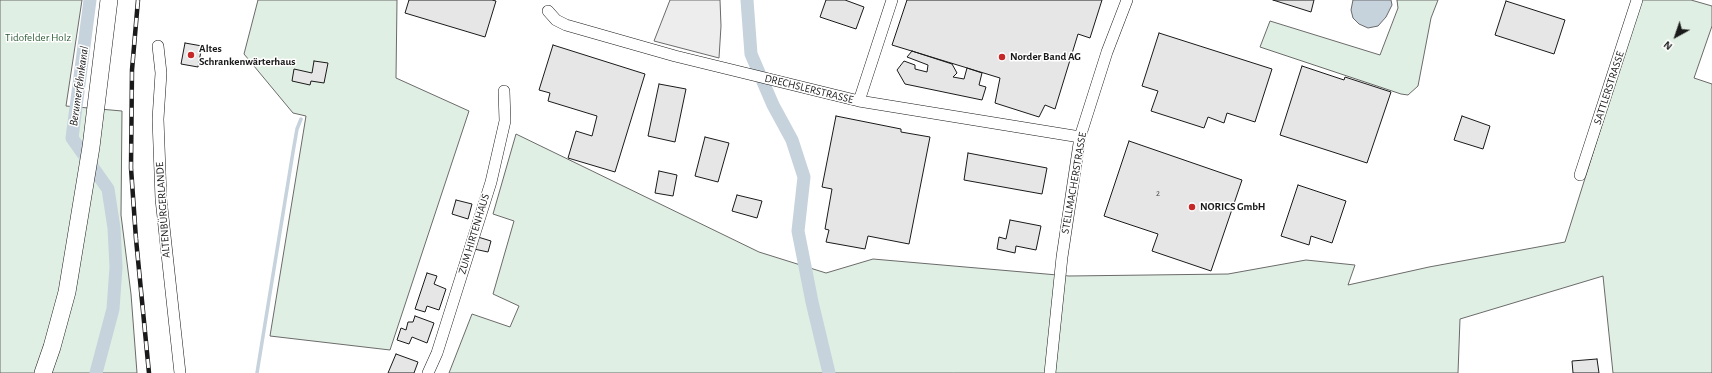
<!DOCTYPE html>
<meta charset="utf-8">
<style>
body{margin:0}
#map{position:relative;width:1712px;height:373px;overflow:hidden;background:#fff;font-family:"Alegreya Sans",sans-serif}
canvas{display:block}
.north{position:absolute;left:1656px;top:16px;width:40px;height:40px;-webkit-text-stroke:3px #fff;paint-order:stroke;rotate:220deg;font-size:11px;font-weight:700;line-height:16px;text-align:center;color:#1a1a1a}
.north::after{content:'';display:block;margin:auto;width:14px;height:18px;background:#1a1a1a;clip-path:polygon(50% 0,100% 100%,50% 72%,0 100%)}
</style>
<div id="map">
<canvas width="1712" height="373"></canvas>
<div class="north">N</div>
</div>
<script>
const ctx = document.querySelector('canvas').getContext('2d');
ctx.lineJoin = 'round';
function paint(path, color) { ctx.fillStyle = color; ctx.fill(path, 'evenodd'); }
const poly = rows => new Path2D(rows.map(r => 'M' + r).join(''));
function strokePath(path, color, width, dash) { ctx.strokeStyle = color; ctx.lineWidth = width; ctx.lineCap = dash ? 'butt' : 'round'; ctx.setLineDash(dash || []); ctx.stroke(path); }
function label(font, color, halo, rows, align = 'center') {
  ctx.font = font + ' "Alegreya Sans",sans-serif'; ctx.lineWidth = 3; ctx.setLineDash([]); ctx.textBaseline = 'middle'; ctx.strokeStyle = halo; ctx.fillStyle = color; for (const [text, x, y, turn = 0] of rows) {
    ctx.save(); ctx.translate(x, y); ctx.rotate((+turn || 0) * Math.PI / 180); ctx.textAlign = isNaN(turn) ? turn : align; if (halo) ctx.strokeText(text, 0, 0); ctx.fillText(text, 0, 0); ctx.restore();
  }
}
const green = poly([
 [0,0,82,0,66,106,122,111,121,215,131,294,137,373,0,373,0,0],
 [258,0,397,0,396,78,469,111,390,350,270,336,306,116,293,113,244,54,258,0],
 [1397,0,1438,0,1431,18,1418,86,1408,95,1401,94,1260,47,1270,21,1380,55,1398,8,1397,0],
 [1641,0,1691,0,1712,6,1712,26,1694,78,1712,84,1712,373,1613,373,1603,276,1460,319,1458,373,449,373,472,314,510,327,519,306,493,294,514,221,493,214,516,134,759,252,826,273,873,259,1069,276,1228,274,1306,260,1355,265,1348,285,1429,267,1565,242,1641,0]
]);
const parking = poly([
 [670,0,720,0,721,26,719,58,654,41,670,0]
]);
const water = poly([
 [1353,0,1391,0,1392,5,1386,17,1378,26,1368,28,1359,24,1353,18,1351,10,1353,0]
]);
const stream = poly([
 [257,373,293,152,297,129,301,119]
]);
const canal = poly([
 [90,0,72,138,108,189,114,228,116,267,113,309,96,373],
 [747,0,751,54,773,105,792,140,804,177,798,231,812,302,829,373]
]);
const building = poly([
 [409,0,492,0,496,1,485,37,405,13,409,0],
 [826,0,845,0,864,7,856,29,820,17,826,0],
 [907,0,1102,0,1090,38,1078,34,1055,109,1045,105,1039,117,995,103,1000,78,892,45,907,0],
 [1273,0,1314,0,1311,12,1273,0],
 [1506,1,1565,20,1554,54,1495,35,1506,1],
 [1159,33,1272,69,1255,122,1227,113,1224,123,1208,117,1204,128,1151,111,1158,91,1142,86,1159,33],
 [185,43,202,46,198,67,181,64,185,43],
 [553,45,645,74,615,172,568,158,576,131,592,136,597,116,548,101,550,93,539,90,553,45],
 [912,51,952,64,957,73,953,77,964,79,967,68,982,73,979,85,986,87,982,100,905,84,897,70,904,61,915,65,915,69,927,72,928,65,907,57,912,51],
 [314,61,328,63,324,83,311,81,310,85,292,81,294,69,312,73,314,61],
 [1302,66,1344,80,1345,77,1391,92,1367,163,1280,135,1302,66],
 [659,84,686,89,675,142,648,136,659,84],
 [836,116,901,129,901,132,930,137,909,244,868,236,865,249,826,242,829,230,825,229,832,189,822,187,836,116],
 [1462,116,1490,126,1483,149,1454,140,1462,116],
 [705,137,729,143,718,182,695,176,705,137],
 [1129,141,1242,180,1211,271,1152,251,1158,234,1104,216,1129,141],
 [968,153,1047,168,1042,194,964,180,968,153],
 [659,171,677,175,673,196,655,193,659,171],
 [1298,185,1346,201,1332,243,1311,236,1309,245,1281,236,1298,185],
 [737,195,762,201,757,218,732,211,737,195],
 [456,200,472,204,468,219,452,214,456,200],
 [1010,220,1041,226,1036,250,1016,246,1015,253,997,249,999,237,1006,239,1010,220],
 [478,237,491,241,488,252,474,249,478,237],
 [427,273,437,276,434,284,446,289,439,310,427,306,425,312,415,309,427,273],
 [415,316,434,323,427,343,412,337,409,344,397,340,401,328,406,330,408,322,413,322,415,316],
 [396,354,418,362,414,373,388,373,396,354],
 [1597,359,1599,373,1573,373,1572,361,1597,359]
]);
const minor = poly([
 [548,11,556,20,566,25,675,56,859,101,1080,137],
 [158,46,161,73,158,119,161,199,180,373],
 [859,101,892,0],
 [1580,175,1637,0],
 [428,373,437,353,491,182,505,121,504,91],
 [1050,373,1062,257,1080,137,1107,52,1127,0]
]);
const primary = poly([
 [43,373,52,347,67,292,91,147,109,0]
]);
const rail = poly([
 [138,0,132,70,131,168,136,239,149,373]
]);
const markers = [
 [191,55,4,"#c62828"],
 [1002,57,4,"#c62828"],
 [1192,207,4,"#c62828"]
];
const numberNames = [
 ["2",1158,193]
];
const parkNames = [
 ["Tidofelder Holz",38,38]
];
const poiNames = [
 ["Altes",199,49],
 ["Schrankenwärterhaus",199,62],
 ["Norder Band AG",1010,57],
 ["NORICS GmbH",1200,207]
];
const streetNames = [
 ["SATTLERSTRASSE",1609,88,-72],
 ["DRECHSLERSTRASSE",809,89,14],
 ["STELLMACHERSTRASSE",1074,183,-80],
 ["ALTENBÜRGERLANDE",163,210,-94],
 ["ZUM HIRTENHAUS",474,234,-73]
];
const waterNames = [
 ["Berumerfehnkanal",79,86,-82]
];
paint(green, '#e0efe3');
strokePath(green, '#6a6a6a', 1);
paint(parking, '#ededed');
strokePath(parking, '#6a6a6a', 1);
paint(water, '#c6d2dc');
strokePath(water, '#6a6a6a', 1);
strokePath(stream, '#c6d2dc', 3.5);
strokePath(canal, '#c6d2dc', 13);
paint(building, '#e6e6e6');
strokePath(building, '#1a1a1a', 1);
strokePath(minor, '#1a1a1a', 12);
strokePath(primary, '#1a1a1a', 18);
strokePath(minor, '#fff', 11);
strokePath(primary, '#fff', 17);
strokePath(rail, '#1a1a1a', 4.5);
strokePath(rail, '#fff', 3, [9]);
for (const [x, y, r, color] of markers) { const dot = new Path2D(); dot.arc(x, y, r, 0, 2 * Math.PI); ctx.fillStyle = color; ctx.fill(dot); strokePath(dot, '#fff', 1.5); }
label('9px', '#4d4d4d', null, numberNames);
label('11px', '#2b5a34', '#fff', parkNames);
label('bold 11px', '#1a1a1a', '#fff', poiNames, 'left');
label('11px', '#1a1a1a', '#fff', streetNames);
label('italic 12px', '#1a1a1a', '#fff', waterNames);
</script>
